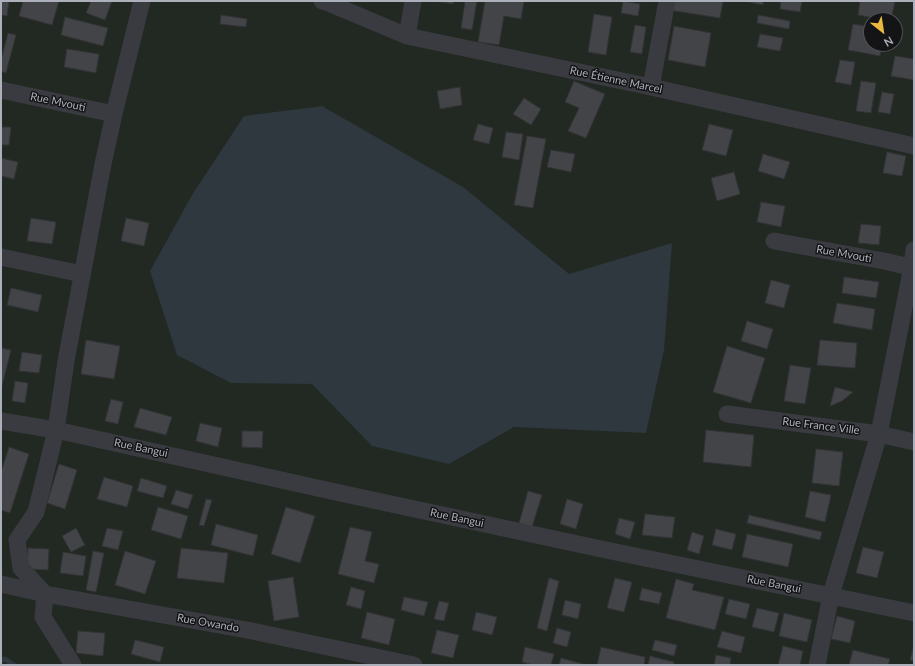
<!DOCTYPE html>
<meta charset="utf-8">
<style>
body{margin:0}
#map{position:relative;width:915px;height:666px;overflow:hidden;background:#19191b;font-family:Lato,sans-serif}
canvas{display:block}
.frame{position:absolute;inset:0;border:2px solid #acb0ba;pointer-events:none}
.north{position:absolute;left:863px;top:12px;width:40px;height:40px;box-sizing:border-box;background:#141416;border:1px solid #515258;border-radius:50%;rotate:150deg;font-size:11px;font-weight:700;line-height:16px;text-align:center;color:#acb0ba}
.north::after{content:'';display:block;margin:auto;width:14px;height:18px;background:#ecb940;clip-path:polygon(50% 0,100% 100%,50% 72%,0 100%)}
</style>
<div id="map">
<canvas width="915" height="666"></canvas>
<div class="frame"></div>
<div class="north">N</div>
</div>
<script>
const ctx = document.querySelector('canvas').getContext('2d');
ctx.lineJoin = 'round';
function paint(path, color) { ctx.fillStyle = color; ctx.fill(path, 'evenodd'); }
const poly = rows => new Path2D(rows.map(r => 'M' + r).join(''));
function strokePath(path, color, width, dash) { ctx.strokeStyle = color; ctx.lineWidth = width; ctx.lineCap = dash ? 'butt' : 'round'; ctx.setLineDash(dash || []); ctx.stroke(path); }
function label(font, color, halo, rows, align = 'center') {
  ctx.font = font + ' Lato,sans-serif'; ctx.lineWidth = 3; ctx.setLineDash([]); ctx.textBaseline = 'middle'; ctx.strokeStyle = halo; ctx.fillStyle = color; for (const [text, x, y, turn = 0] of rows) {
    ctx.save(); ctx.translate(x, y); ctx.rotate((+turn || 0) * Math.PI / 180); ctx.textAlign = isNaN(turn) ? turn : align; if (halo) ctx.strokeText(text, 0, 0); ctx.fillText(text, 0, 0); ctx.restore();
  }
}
const green = poly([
 [1,1,914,1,914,665,1,665],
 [871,20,895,20,895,44,871,44]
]);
const water = poly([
 [322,106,463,187,569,274,672,243,664,350,646,433,514,427,449,464,372,446,312,384,231,383,177,355,150,271,192,195,244,116]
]);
const stream = poly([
 [1,660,5,659,14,665]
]);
const building = poly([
 [1,1,9,1,7,16,1,15,1,1],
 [23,1,59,1,52,25,19,16,23,1],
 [91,1,112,1,105,20,86,13,91,1],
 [435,1,454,1,453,4,435,1],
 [465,1,477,1,472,30,461,28,465,1],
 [485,1,524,1,521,19,504,16,499,45,478,42,485,1],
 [623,1,640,4,638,16,621,13,623,1],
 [671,1,723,1,720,18,669,10,671,1],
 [744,1,763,1,763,5,744,1],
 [781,1,802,1,800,12,780,9,781,1],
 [860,1,895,1,891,20,885,20,858,15,860,1],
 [594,14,612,17,606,55,588,52,594,14],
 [221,15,247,19,246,27,220,24,221,15],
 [758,15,790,21,789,29,757,23,758,15],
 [65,17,108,28,103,46,61,35,65,17],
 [853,24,871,27,871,44,882,44,880,56,848,50,853,24],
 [635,25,646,27,642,54,630,52,635,25],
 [674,26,711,33,705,67,668,60,674,26],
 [8,33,16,35,6,73,1,71,1,60,8,33],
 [760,34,783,38,780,51,757,47,760,34],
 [67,49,99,54,96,73,64,67,67,49],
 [895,56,914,59,914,80,891,76,895,56],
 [840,60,855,62,851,85,835,82,840,60],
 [574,81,605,94,586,138,568,131,579,108,565,102,574,81],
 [861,81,876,83,871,113,856,111,861,81],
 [460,87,462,105,440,109,437,91,460,87],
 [882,92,894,94,890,114,878,112,882,92],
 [524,98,541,109,531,125,513,114,524,98],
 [478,124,493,128,489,144,473,140,478,124],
 [709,124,733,130,726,156,702,150,709,124],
 [1,127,11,127,9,145,1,145,1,127],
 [506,132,523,134,519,160,502,157,506,132],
 [527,136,546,139,533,208,514,205,527,136],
 [551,150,575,154,571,172,547,167,551,150],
 [887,152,906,156,902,176,883,173,887,152],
 [763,154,790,162,784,179,758,171,763,154],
 [1,158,18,162,14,179,1,176,1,158],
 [734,172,740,194,717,201,711,178,734,172],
 [761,202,785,206,781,227,757,222,761,202],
 [31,218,56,222,52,244,27,241,31,218],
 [126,218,149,223,144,246,121,241,126,218],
 [861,224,881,226,879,245,858,243,861,224],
 [844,277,879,282,876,298,842,293,844,277],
 [771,280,790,285,784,308,765,303,771,280],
 [11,288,42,295,38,312,7,305,11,288],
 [837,303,875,309,872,330,833,323,837,303],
 [747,321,773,329,767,349,741,341,747,321],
 [86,340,120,346,114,379,81,374,86,340],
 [820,340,857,343,855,368,817,365,820,340],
 [727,346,765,358,751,403,713,392,727,346],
 [1,348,11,350,2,386,1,386,1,348],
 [22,352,42,355,39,373,19,371,22,352],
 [790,365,811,368,805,404,784,401,790,365],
 [15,381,28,383,25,403,12,401,15,381],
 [835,387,853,392,842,401,830,406,835,387],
 [111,399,123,402,118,424,105,421,111,399],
 [140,408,172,417,166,435,134,427,140,408],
 [200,423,222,428,218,447,196,441,200,423],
 [706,430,754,435,751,467,703,462,706,430],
 [242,431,263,431,262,448,242,447,242,431],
 [9,447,29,454,10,513,1,510,1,472,9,447],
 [816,449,843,452,839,486,812,483,816,449],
 [59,464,77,470,65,509,47,503,59,464],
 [104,477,133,486,127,507,97,499,104,477],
 [141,478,167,486,163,498,137,491,141,478],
 [176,490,193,495,188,509,171,504,176,490],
 [528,491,542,495,532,527,519,523,528,491],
 [810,491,831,495,825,522,805,517,810,491],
 [206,499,212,500,204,526,199,525,206,499],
 [567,499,583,504,576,529,560,524,567,499],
 [158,507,188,516,181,539,151,530,158,507],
 [286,507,315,516,300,563,271,554,286,507],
 [645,514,675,517,672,538,642,535,645,514],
 [749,515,822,532,820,540,747,523,749,515],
 [619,518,635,522,630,539,615,534,619,518],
 [216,524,258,535,253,556,211,545,216,524],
 [350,527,372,532,365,561,379,564,374,583,338,574,350,527],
 [76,528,85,545,71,552,62,536,76,528],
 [107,528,123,531,118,550,102,546,107,528],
 [716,529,736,534,732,550,712,545,716,529],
 [692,532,704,536,699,554,687,550,692,532],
 [747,534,793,544,788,567,742,557,747,534],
 [863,547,884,552,877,578,856,573,863,547],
 [28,548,49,549,48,570,27,569,28,548],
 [181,548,228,553,224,583,177,578,181,548],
 [93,551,104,553,96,592,86,590,93,551],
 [125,551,156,561,145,594,115,585,125,551],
 [63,552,86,556,83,576,60,573,63,552],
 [293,577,299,617,274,621,268,581,293,577],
 [549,578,559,581,547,631,537,628,549,578],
 [615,578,632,582,624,612,607,608,615,578],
 [676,579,694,584,692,590,724,597,715,630,666,618,676,579],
 [351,587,365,591,361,609,346,605,351,587],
 [642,588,662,593,659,604,639,600,642,588],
 [404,597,428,602,424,616,401,610,404,597],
 [729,599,750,604,746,619,725,614,729,599],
 [565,600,581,604,578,619,562,615,565,600],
 [439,601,449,603,444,621,434,619,439,601],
 [757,608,779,613,774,632,752,627,757,608],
 [367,612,395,619,389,645,361,638,367,612],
 [476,612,497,617,492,635,472,630,476,612],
 [784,613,812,620,807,642,779,636,784,613],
 [837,616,855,621,850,643,831,639,837,616],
 [557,628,571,632,567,647,553,643,557,628],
 [437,630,459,635,453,658,431,653,437,630],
 [78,631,105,633,103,656,76,653,78,631],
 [722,631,745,637,741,653,717,647,722,631],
 [135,640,164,647,160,662,131,654,135,640],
 [655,640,677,645,674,656,652,650,655,640],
 [914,644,914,661,910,660,914,644],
 [783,646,803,651,800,665,778,665,783,646],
 [525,647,554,654,551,665,533,665,522,662,525,647],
 [601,647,645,657,644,665,597,665,601,647],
 [853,650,890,659,888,665,849,665,853,650],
 [716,655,731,658,730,665,714,665,716,655],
 [650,656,674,662,674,665,648,665,650,656],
 [561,658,583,664,582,665,559,665,561,658]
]);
const street = poly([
 [322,1,326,2,407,36,651,87,914,146],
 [407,36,413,1],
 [651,87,667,1],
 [1,90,114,114],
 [774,241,884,261,914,268],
 [1,257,82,274],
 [727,414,879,434,914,442],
 [1,421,56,430,340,493,606,550,914,613],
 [1,584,45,594,247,630,414,665],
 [73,665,43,617,45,594,21,568,17,540,36,512,56,430,66,361,103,164,114,114,142,1],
 [817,665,831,595,879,434,912,267,914,250]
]);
const streetNames = [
 ["Rue Étienne Marcel",616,80,12],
 ["Rue Mvouti",58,102,12],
 ["Rue Mvouti",844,254,10],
 ["Rue France Ville",821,426,7],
 ["Rue Bangui",141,448,12],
 ["Rue Bangui",457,518,12],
 ["Rue Bangui",774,584,11],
 ["Rue Owando",208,623,10]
];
paint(green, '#212922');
paint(water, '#2f373f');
strokePath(stream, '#2f373f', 5);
paint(building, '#434448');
strokePath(building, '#333337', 1);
strokePath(street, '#3a3b40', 17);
label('11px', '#acb0ba', '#141416', streetNames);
</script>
